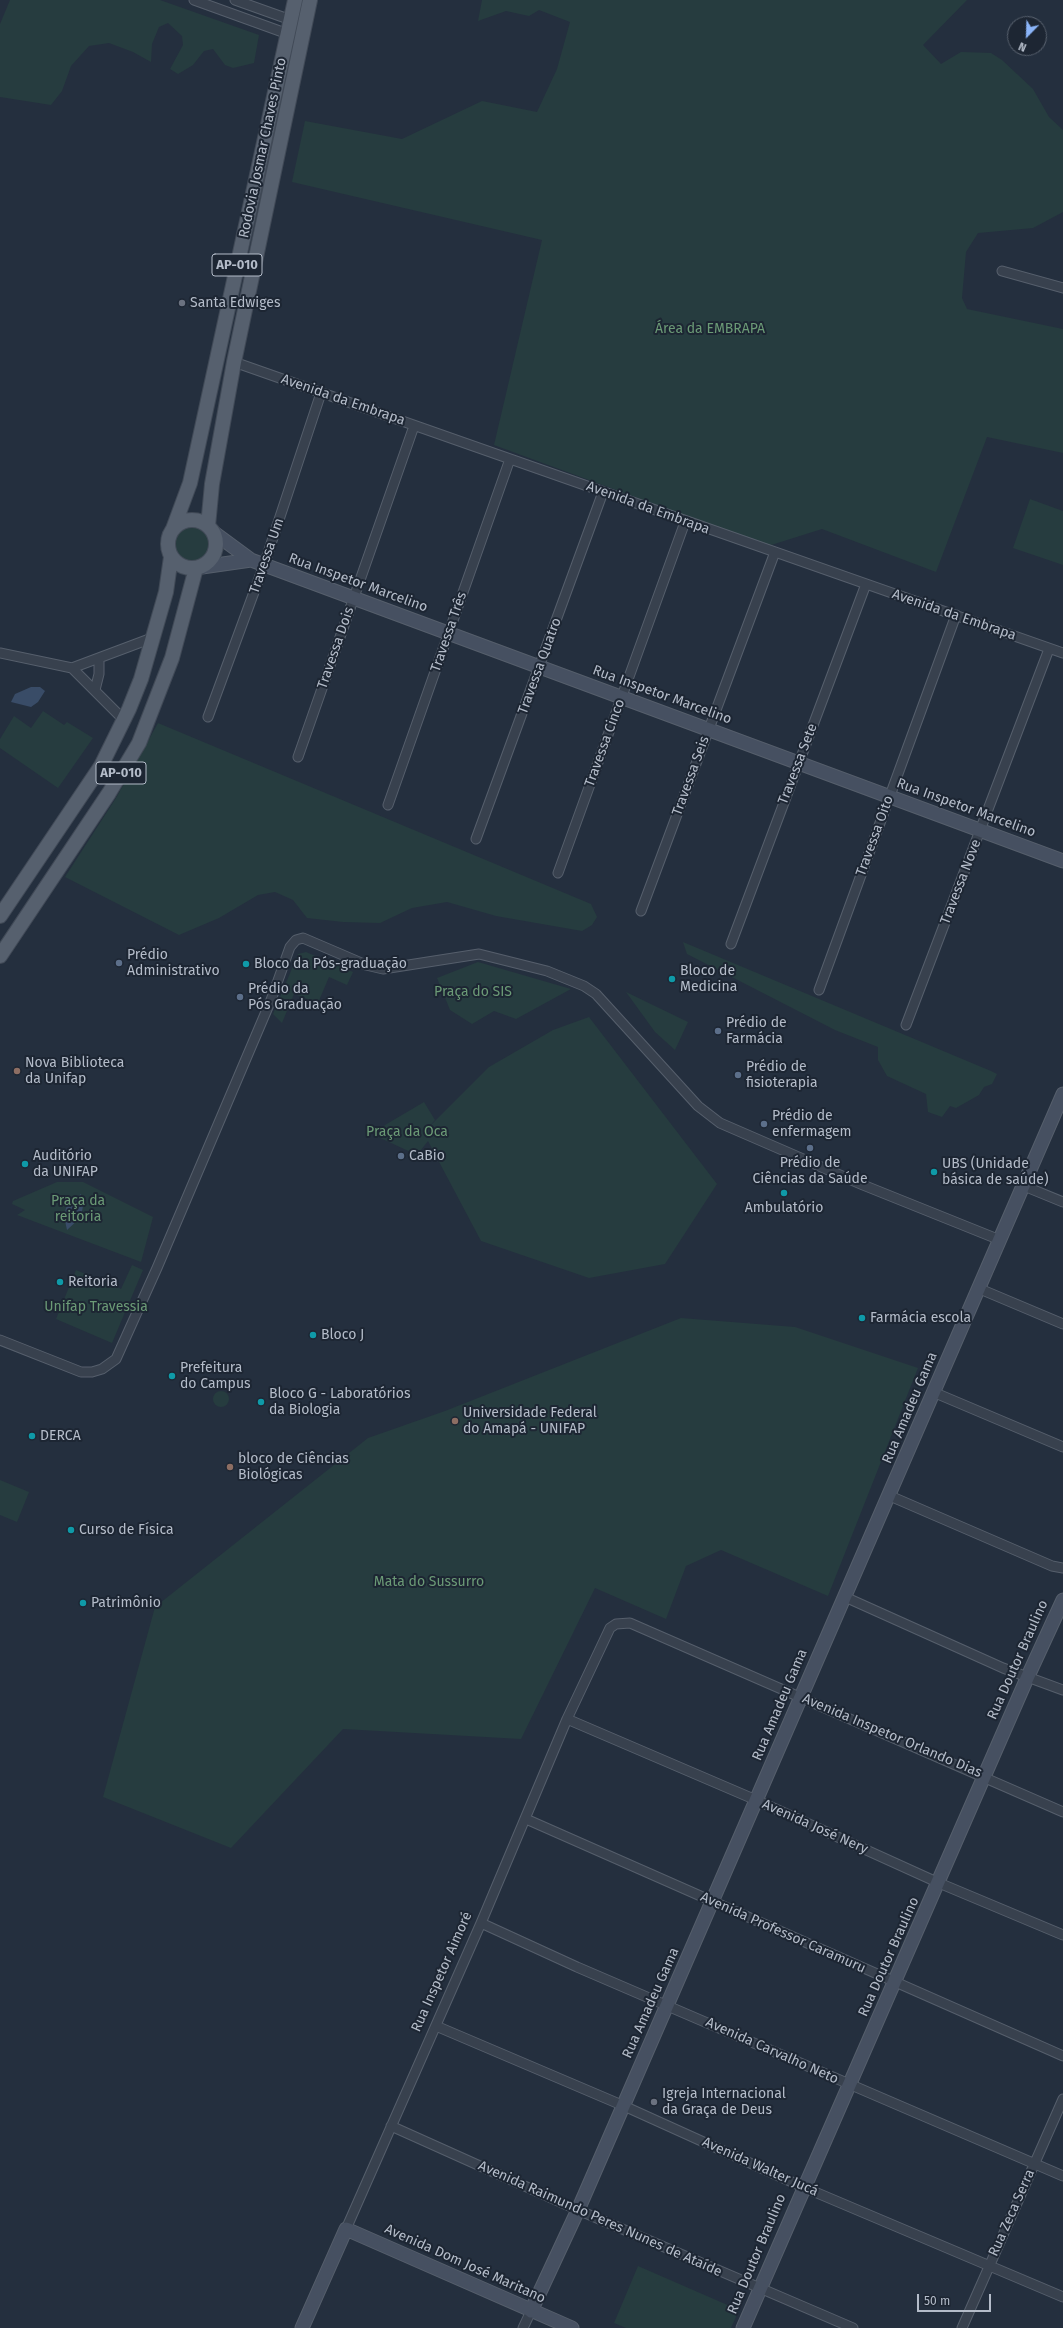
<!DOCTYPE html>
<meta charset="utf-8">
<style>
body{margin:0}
#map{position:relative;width:1063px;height:2328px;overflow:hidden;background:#242f3e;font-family:"Fira Sans",sans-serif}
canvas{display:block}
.north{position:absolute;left:1007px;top:16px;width:40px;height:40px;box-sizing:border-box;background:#1d2633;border:1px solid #59626f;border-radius:50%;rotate:203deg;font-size:11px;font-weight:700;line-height:16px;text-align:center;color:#b4bcc9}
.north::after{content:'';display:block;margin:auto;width:14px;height:18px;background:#8ab4f8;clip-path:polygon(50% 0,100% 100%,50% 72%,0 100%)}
.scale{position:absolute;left:917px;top:2294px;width:74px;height:18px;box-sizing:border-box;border:2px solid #b4bcc9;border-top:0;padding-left:5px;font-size:12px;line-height:14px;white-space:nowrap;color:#b4bcc9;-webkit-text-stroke:3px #1d2633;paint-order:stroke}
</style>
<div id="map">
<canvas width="1063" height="2328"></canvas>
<div class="north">N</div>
<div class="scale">50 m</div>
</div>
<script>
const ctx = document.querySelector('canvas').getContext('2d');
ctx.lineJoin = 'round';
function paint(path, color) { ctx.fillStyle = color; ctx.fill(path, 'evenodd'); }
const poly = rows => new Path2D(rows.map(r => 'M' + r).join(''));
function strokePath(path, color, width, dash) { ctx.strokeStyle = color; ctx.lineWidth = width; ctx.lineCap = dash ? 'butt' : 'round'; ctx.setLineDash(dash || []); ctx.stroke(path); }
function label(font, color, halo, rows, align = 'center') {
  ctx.font = font + ' "Fira Sans",sans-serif'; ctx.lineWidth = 4; ctx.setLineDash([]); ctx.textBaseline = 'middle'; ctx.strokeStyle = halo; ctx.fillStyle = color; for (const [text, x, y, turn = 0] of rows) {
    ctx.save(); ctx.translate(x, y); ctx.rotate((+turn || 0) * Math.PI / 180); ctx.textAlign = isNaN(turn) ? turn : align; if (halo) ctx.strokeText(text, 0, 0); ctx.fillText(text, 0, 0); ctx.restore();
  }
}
const green = poly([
 [10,0,160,0,259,35,254,63,233,68,225,65,213,49,204,51,193,65,178,74,170,69,183,45,182,36,168,23,159,27,152,44,151,62,133,52,109,43,89,46,71,66,62,91,51,105,0,97,0,24],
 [482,0,967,0,923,45,941,64,961,52,991,53,1002,60,1033,89,1049,117,1063,130,1063,212,1033,228,978,233,966,252,962,298,967,309,1063,329,1063,453,987,437,936,572,822,529,768,546,494,445,542,240,292,182,305,121,402,139,482,101,537,112,557,69,570,22,539,10,529,16,506,11,478,21],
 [1030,499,1063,511,1063,565,1013,548],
 '172 544a20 20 0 1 1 40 0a20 20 0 1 1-40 0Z',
 [43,711,64,725,67,722,93,738,58,788,0,748,0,739,14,716,31,728],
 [158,723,591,904,597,917,592,925,582,931,496,916,447,902,412,908,380,923,343,922,307,918,293,900,275,892,258,895,219,918,179,935,65,877,116,798],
 [683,942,991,1071,997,1074,992,1084,984,1087,979,1095,956,1108,950,1106,942,1117,928,1112,926,1094,887,1076,878,1060,878,1047,835,1030,687,954],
 [306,952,353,972,347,985,329,977,318,1003,294,994,282,1023,273,1014,298,954],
 [478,962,571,989,516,1019,494,1011,472,1024,450,1010,437,978],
 [626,992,688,1022,675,1050,655,1032],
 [589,1017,717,1184,665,1264,589,1278,481,1241,428,1141,417,1155,376,1136,385,1125,424,1102,435,1120,425,1131,489,1067,553,1030],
 [57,1182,83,1182,153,1217,141,1262,17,1215,25,1210,12,1204,13,1201],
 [132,1265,143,1270,112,1343,56,1319,76,1270,121,1289],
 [681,1318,795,1327,918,1368,828,1596,721,1550,686,1566,666,1619,595,1588,521,1739,343,1729,231,1848,103,1797,155,1607,368,1438,445,1411],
 '213 1399a8 8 0 1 1 16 0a8 8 0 1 1-16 0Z',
 [0,1480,29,1492,17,1522,0,1515],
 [638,2266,739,2310,731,2328,626,2328,614,2323]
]);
const water = poly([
 [31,687,40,687,45,691,38,702,31,707,11,702,15,694],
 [81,1194,83,1206,81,1217,67,1230,64,1216,66,1208,70,1202]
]);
const street = poly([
 [194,0,288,34],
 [235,0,291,20],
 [1002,271,1063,288],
 [234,362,1063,653],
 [0,653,72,668,152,638],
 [72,668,124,720],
 [95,690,99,674,99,658],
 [208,717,264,565,321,393],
 [298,757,414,426],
 [388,805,510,459],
 [476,839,603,492],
 [558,873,685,522],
 [641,911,775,552],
 [731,944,866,584],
 [819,990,956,615],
 [906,1025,1049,649],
 [1024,1186,1063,1202],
 [980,1289,1063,1324],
 [0,1340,81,1372,92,1372,102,1369,116,1359,157,1268,271,1000,290,947,296,940,303,938,366,965,383,969,479,954,547,971,584,986,596,994,698,1106,720,1123,863,1185,1000,1240],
 [933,1392,1063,1447],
 [890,1496,1052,1566,1063,1568],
 [845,1597,1003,1668,1063,1690],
 [567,1719,756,1800,939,1883,1063,1935],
 [526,1819,1063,2056],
 [481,1923,577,1967,1063,2176],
 [436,2026,624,2106,803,2187,1063,2297],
 [391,2126,578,2210,853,2328],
 [346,2229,481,1923,567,1719,610,1628,616,1624,630,1623,1063,1812],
 [523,2328,531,2311],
 [962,2328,1063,2099]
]);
const secondary = poly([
 [213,532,251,560,1063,861],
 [202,567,251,560],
 [531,2311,578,2210,1063,1094],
 [302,2328,346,2229,572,2328],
 [743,2328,1028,1676,1063,1600]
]);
const primary = poly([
 '168 544a24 24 0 1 1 48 0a24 24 0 1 1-48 0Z',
 [208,526,212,484,234,362,310,0],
 [173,529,190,483,295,0],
 [0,916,101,766,129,709,141,679,166,592,171,557],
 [0,956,109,793,139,743,172,658,196,568]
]);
const markers = [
 [182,303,4,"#6b7280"],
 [119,963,4,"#5c6f8a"],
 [246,964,4,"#0f9aa8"],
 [672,979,4,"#0f9aa8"],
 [240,997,4,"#5c6f8a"],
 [718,1031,4,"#5c6f8a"],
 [17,1071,4,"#8d6e63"],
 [738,1075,4,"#5c6f8a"],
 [764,1124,4,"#5c6f8a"],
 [810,1148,4,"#5c6f8a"],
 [401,1156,4,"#5c6f8a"],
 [25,1164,4,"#0f9aa8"],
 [934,1172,4,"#0f9aa8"],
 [784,1193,4,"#0f9aa8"],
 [60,1282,4,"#0f9aa8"],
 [862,1318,4,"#0f9aa8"],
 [313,1335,4,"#0f9aa8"],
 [172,1376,4,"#0f9aa8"],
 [261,1402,4,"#0f9aa8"],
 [455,1421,4,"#8d6e63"],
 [32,1436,4,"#0f9aa8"],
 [230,1467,4,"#8d6e63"],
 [71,1530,4,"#0f9aa8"],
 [83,1603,4,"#0f9aa8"],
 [654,2102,4,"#6b7280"]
];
const shields = [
 [237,265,50],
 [121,773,50]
];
const shieldNames = [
 ["AP-010",237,265],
 ["AP-010",121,773]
];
const streetNames = [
 ["Rodovia Josmar Chaves Pinto",263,148,-78],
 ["Avenida da Embrapa",343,400,19],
 ["Avenida da Embrapa",648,508,20],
 ["Travessa Um",267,556,-71],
 ["Rua Inspetor Marcelino",358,583,20],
 ["Avenida da Embrapa",954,615,19],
 ["Travessa Três",449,632,-71],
 ["Travessa Dois",336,648,-71],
 ["Travessa Quatro",540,666,-70],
 ["Rua Inspetor Marcelino",662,695,20],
 ["Travessa Cinco",605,743,-70],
 ["Travessa Sete",798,764,-69],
 ["Travessa Seis",691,776,-70],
 ["Rua Inspetor Marcelino",966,808,20],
 ["Travessa Oito",875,836,-70],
 ["Travessa Nove",961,882,-69],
 ["Rua Amadeu Gama",910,1408,-67],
 ["Rua Doutor Braulino",1018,1660,-66],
 ["Rua Amadeu Gama",780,1705,-67],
 ["Avenida Inspetor Orlando Dias",892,1736,23],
 ["Avenida José Nery",815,1827,24],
 ["Avenida Professor Caramuru",783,1933,24],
 ["Rua Doutor Braulino",889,1957,-66],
 ["Rua Inspetor Aimoré",442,1972,-66],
 ["Rua Amadeu Gama",651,2003,-66],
 ["Avenida Carvalho Neto",772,2051,24],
 ["Avenida Walter Jucá",760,2167,24],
 ["Rua Zeca Serra",1012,2213,-66],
 ["Avenida Raimundo Peres Nunes de Ataíde",600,2219,24],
 ["Rua Doutor Braulino",757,2254,-67],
 ["Avenida Dom José Maritano",465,2264,24]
];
const poiNames = [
 ["Santa Edwiges",190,303],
 ["Prédio",127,955],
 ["Administrativo",127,971],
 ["Bloco da Pós-graduação",254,964],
 ["Bloco de",680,971],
 ["Medicina",680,987],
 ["Prédio da",248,989],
 ["Pós Graduação",248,1005],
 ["Prédio de",726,1023],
 ["Farmácia",726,1039],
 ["Nova Biblioteca",25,1063],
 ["da Unifap",25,1079],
 ["Prédio de",746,1067],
 ["fisioterapia",746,1083],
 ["Prédio de",772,1116],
 ["enfermagem",772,1132],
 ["Auditório",33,1156],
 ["da UNIFAP",33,1172],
 ["CaBio",409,1156],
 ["Prédio de",810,1163,"center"],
 ["Ciências da Saúde",810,1179,"center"],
 ["UBS (Unidade",942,1164],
 ["básica de saúde)",942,1180],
 ["Ambulatório",784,1208,"center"],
 ["Reitoria",68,1282],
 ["Farmácia escola",870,1318],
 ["Bloco J",321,1335],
 ["Prefeitura",180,1368],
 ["do Campus",180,1384],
 ["Bloco G - Laboratórios",269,1394],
 ["da Biologia",269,1410],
 ["Universidade Federal",463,1413],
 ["do Amapá - UNIFAP",463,1429],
 ["DERCA",40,1436],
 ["bloco de Ciências",238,1459],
 ["Biológicas",238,1475],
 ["Curso de Física",79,1530],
 ["Patrimônio",91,1603],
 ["Igreja Internacional",662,2094],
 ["da Graça de Deus",662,2110]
];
const parkNames = [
 ["Área da EMBRAPA",710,329],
 ["Praça do SIS",473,992],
 ["Praça da Oca",407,1132],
 ["Praça da",78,1201],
 ["reitoria",78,1217],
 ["Unifap Travessia",96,1307],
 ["Mata do Sussurro",429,1582]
];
paint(green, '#263c3f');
paint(water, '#394c67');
strokePath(street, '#565f6c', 11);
strokePath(secondary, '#565f6c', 15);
strokePath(primary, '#414a57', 16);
strokePath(street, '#38414e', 9);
strokePath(secondary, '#465061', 13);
strokePath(primary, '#56606e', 14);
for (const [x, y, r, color] of markers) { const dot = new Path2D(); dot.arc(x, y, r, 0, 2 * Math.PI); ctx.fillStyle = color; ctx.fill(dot); strokePath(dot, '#1d2633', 1.5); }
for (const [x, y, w] of shields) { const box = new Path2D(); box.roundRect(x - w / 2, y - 11, w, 22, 3); ctx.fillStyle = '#1d2633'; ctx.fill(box); strokePath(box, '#b4bcc9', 1); }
label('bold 13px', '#b4bcc9', null, shieldNames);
label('14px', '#b4bcc9', '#1d2633', streetNames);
label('14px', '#b4bcc9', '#1d2633', poiNames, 'left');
label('14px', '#6b9a76', '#1d2633', parkNames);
</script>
